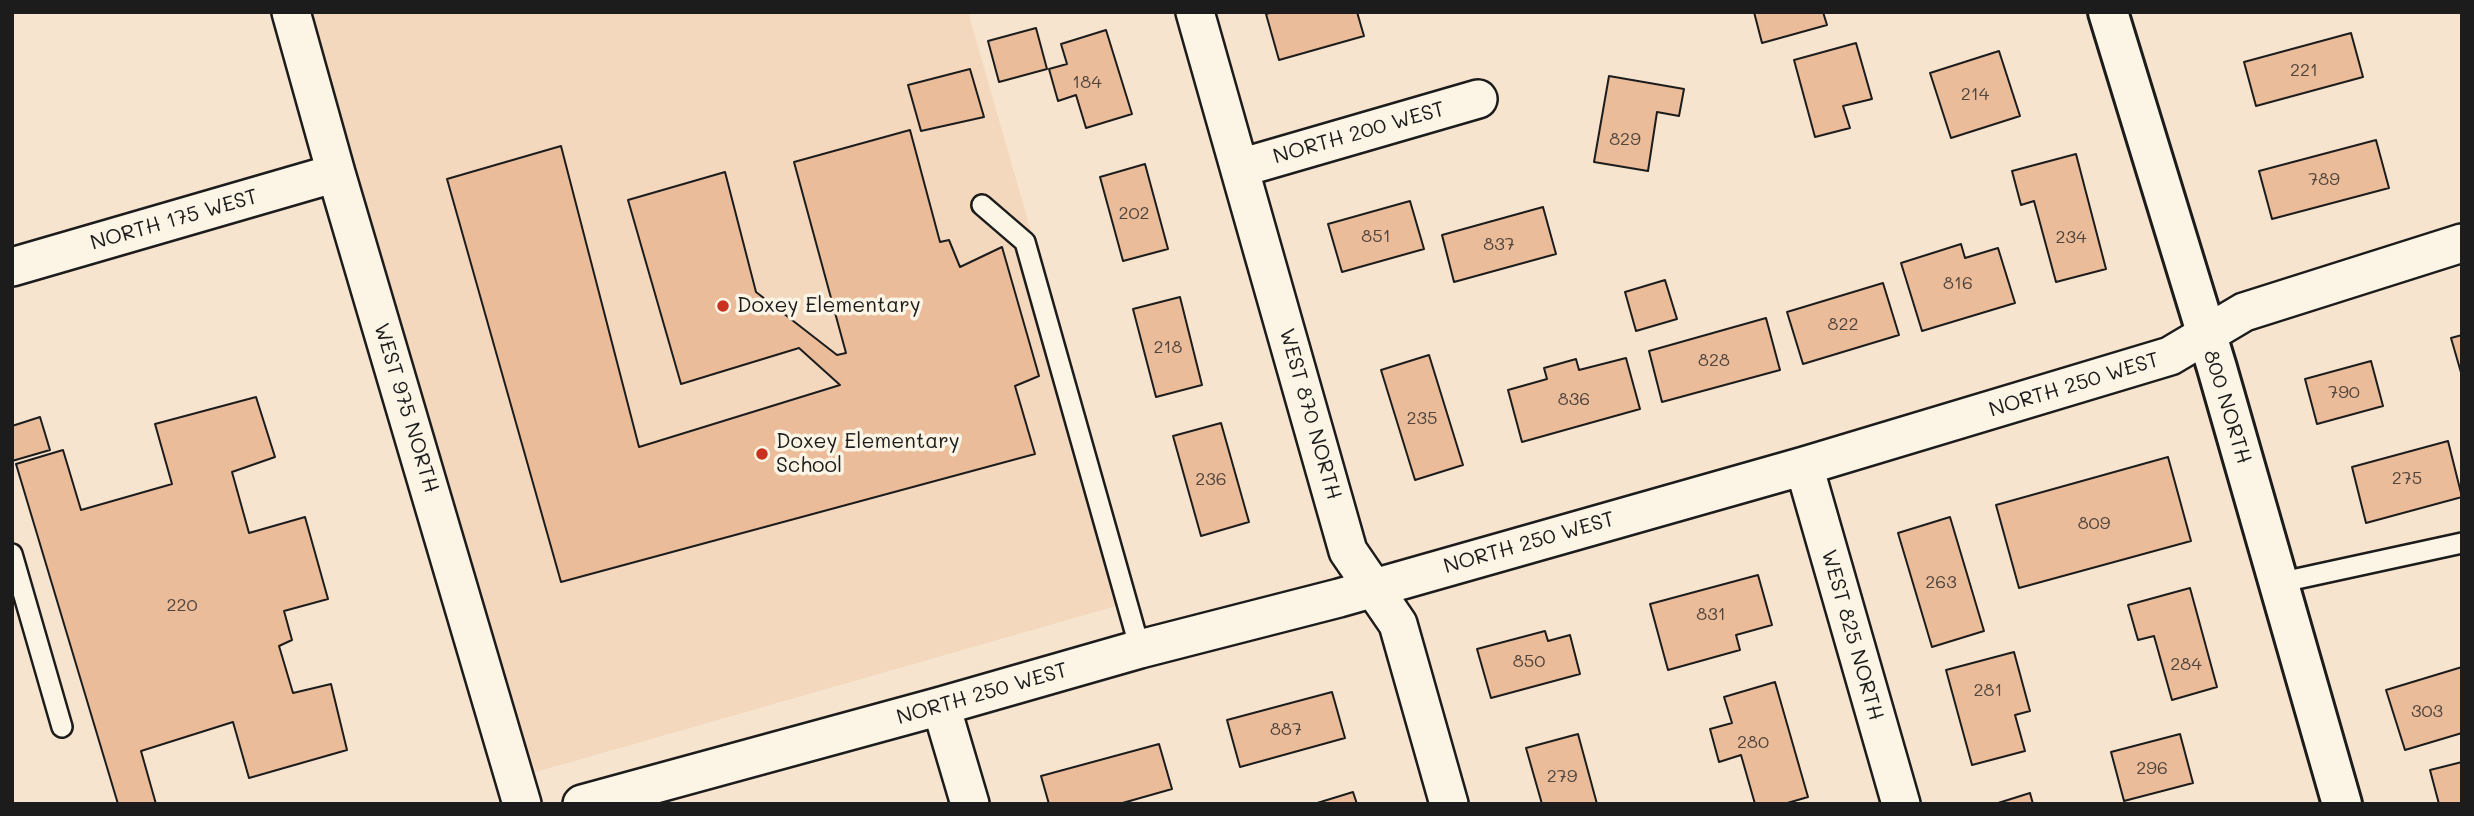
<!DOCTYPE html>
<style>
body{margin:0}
#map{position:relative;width:2474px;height:816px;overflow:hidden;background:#f7e4ce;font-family:Mali,sans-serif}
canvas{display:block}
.frame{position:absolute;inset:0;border:14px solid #1c1c1c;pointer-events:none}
</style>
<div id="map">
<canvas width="2474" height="816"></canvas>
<div class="frame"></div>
</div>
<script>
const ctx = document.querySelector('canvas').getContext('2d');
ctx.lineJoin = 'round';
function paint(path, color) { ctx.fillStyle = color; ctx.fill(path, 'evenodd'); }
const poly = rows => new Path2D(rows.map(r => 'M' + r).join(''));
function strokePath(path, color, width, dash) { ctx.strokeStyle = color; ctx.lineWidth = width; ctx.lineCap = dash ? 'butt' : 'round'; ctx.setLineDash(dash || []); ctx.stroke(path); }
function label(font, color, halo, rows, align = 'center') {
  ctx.font = font + ' Mali,sans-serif'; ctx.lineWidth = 7; ctx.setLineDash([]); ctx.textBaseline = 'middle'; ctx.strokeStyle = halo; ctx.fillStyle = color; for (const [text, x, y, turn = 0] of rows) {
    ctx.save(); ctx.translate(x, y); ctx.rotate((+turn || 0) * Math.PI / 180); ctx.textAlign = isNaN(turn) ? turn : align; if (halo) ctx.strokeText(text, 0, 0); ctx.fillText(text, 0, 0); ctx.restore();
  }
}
const built = poly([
 [308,12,968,12,1137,600,529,774]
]);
const building = poly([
 [1273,12,1357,12,1364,36,1279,60,1266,14,1273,12],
 [1754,12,1823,12,1827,25,1762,43,1754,12],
 [1036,28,1047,69,999,82,988,41,1036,28],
 [1106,30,1132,114,1086,128,1076,95,1058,101,1049,69,1067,64,1061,44,1106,30],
 [2351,33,2363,77,2256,106,2244,62,2351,33],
 [1856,43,1872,99,1843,106,1850,128,1815,137,1794,60,1856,43],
 [1999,51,2020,116,1951,138,1930,73,1999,51],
 [970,69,984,117,921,131,908,85,970,69],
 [1609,76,1684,89,1679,116,1657,112,1648,171,1594,162,1609,76],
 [910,130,940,242,949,240,960,267,1002,247,1039,376,1015,386,1035,454,561,582,447,179,561,146,639,447,840,385,799,348,681,384,628,200,725,172,756,292,837,355,846,353,794,162,910,130],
 [2376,140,2389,188,2272,219,2259,171,2376,140],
 [2076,154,2106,269,2056,282,2034,201,2021,205,2012,171,2076,154],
 [1145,164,1168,249,1123,261,1100,177,1145,164],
 [1410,201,1424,249,1342,272,1328,224,1410,201],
 [1543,207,1556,254,1454,282,1442,235,1543,207],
 [1961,244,1965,258,1998,248,2015,303,1922,331,1901,263,1961,244],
 [1665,280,1677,319,1636,331,1625,292,1665,280],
 [1883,283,1899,335,1803,364,1787,312,1883,283],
 [1180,297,1202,385,1156,397,1133,309,1180,297],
 [1766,318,1780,370,1662,402,1649,351,1766,318],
 [2462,335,2462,376,2451,338,2462,335],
 [1429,355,1463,465,1415,480,1381,370,1429,355],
 [1626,358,1640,409,1522,442,1508,390,1547,379,1544,368,1576,359,1579,370,1626,358],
 [2371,361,2383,406,2317,424,2305,379,2371,361],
 [256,397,275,457,232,472,249,533,305,517,328,599,284,611,292,640,279,646,293,693,331,684,347,750,249,778,233,722,141,751,156,804,118,804,16,464,63,450,81,510,172,484,155,424,256,397],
 [40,417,50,450,12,461,12,426,40,417],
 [1221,423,1249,522,1201,536,1173,436,1221,423],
 [2448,441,2462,497,2366,523,2352,467,2448,441],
 [2168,457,2191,541,2019,588,1996,505,2168,457],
 [1950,517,1984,631,1932,647,1898,533,1950,517],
 [1758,575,1772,625,1736,635,1740,650,1668,670,1650,604,1758,575],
 [2190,588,2217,687,2172,700,2154,636,2138,640,2128,605,2190,588],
 [1545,631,1548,641,1570,635,1580,674,1491,698,1477,649,1545,631],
 [2014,652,2030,711,2015,715,2025,751,1972,765,1946,670,2014,652],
 [2462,667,2462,733,2405,750,2386,690,2462,667],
 [1775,682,1808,797,1784,804,1755,804,1741,755,1719,762,1710,729,1732,723,1724,697,1775,682],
 [1332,692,1345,738,1240,767,1227,720,1332,692],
 [1578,734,1597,804,1542,804,1526,748,1578,734],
 [2180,734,2193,783,2124,801,2111,752,2180,734],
 [1159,744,1172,789,1119,804,1049,804,1041,776,1159,744],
 [2462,762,2462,804,2439,804,2430,770,2462,762],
 [1353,792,1357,804,1314,804,1353,792],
 [2030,793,2033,804,1995,804,2030,793]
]);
const service = poly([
 [982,205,1025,242,1140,649],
 [12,554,62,727],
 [2278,583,2462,543]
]);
const minor = poly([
 [291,12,336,173,522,804],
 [1195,12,1348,551,1398,624,1449,804],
 [1240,168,1478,99],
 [12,267,336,173],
 [1804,466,1901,804],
 [941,706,970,804],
 [582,804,941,706,1140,649,1339,598,1804,466,2170,356,2244,312,2462,243]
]);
const tertiary = poly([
 [2108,12,2217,368,2342,804]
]);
const markers = [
 [723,306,7,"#c8321e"],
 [762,454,7,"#c8321e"]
];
const numberNames = [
 ["221",2304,70],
 ["184",1087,82],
 ["214",1975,94],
 ["829",1625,139],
 ["789",2324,179],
 ["202",1134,213],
 ["851",1376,236],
 ["234",2071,237],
 ["837",1499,244],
 ["816",1958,283],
 ["822",1843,324],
 ["218",1168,347],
 ["828",1714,360],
 ["790",2344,392],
 ["836",1574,399],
 ["235",1422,418],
 ["275",2407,478],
 ["236",1211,479],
 ["809",2094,523],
 ["263",1941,582],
 ["220",182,605],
 ["831",1711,614],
 ["850",1529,661],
 ["284",2186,664],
 ["281",1988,690],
 ["303",2427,711],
 ["887",1286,729],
 ["280",1753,742],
 ["296",2152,768],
 ["279",1562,776]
];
const streetNames = [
 ["NORTH 200 WEST",1359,133,-16],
 ["NORTH 175 WEST",174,220,-16],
 ["NORTH 250 WEST",2074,385,-17],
 ["800 NORTH",2227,407,73],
 ["WEST 975 NORTH",406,408,73],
 ["WEST 870 NORTH",1310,414,74],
 ["NORTH 250 WEST",1529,543,-16],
 ["WEST 825 NORTH",1852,635,74],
 ["NORTH 250 WEST",982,694,-16]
];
const poiNames = [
 ["Doxey Elementary",737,306],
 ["Doxey Elementary",776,442],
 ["School",776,466]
];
paint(built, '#f3d8be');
paint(building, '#eabc9a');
strokePath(building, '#1c1c1c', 2);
strokePath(service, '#1c1c1c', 24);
strokePath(minor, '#1c1c1c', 42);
strokePath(tertiary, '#1c1c1c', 44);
strokePath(service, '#fcf5e5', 19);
strokePath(minor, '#fcf5e5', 37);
strokePath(tertiary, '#fcf5e5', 38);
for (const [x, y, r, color] of markers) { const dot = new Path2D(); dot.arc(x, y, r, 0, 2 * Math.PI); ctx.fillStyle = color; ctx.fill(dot); strokePath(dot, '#fcf5e5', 2.5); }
label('18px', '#50443c', null, numberNames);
label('21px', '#1c1c1c', '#fcf5e5', streetNames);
label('21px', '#1c1c1c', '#fcf5e5', poiNames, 'left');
</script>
